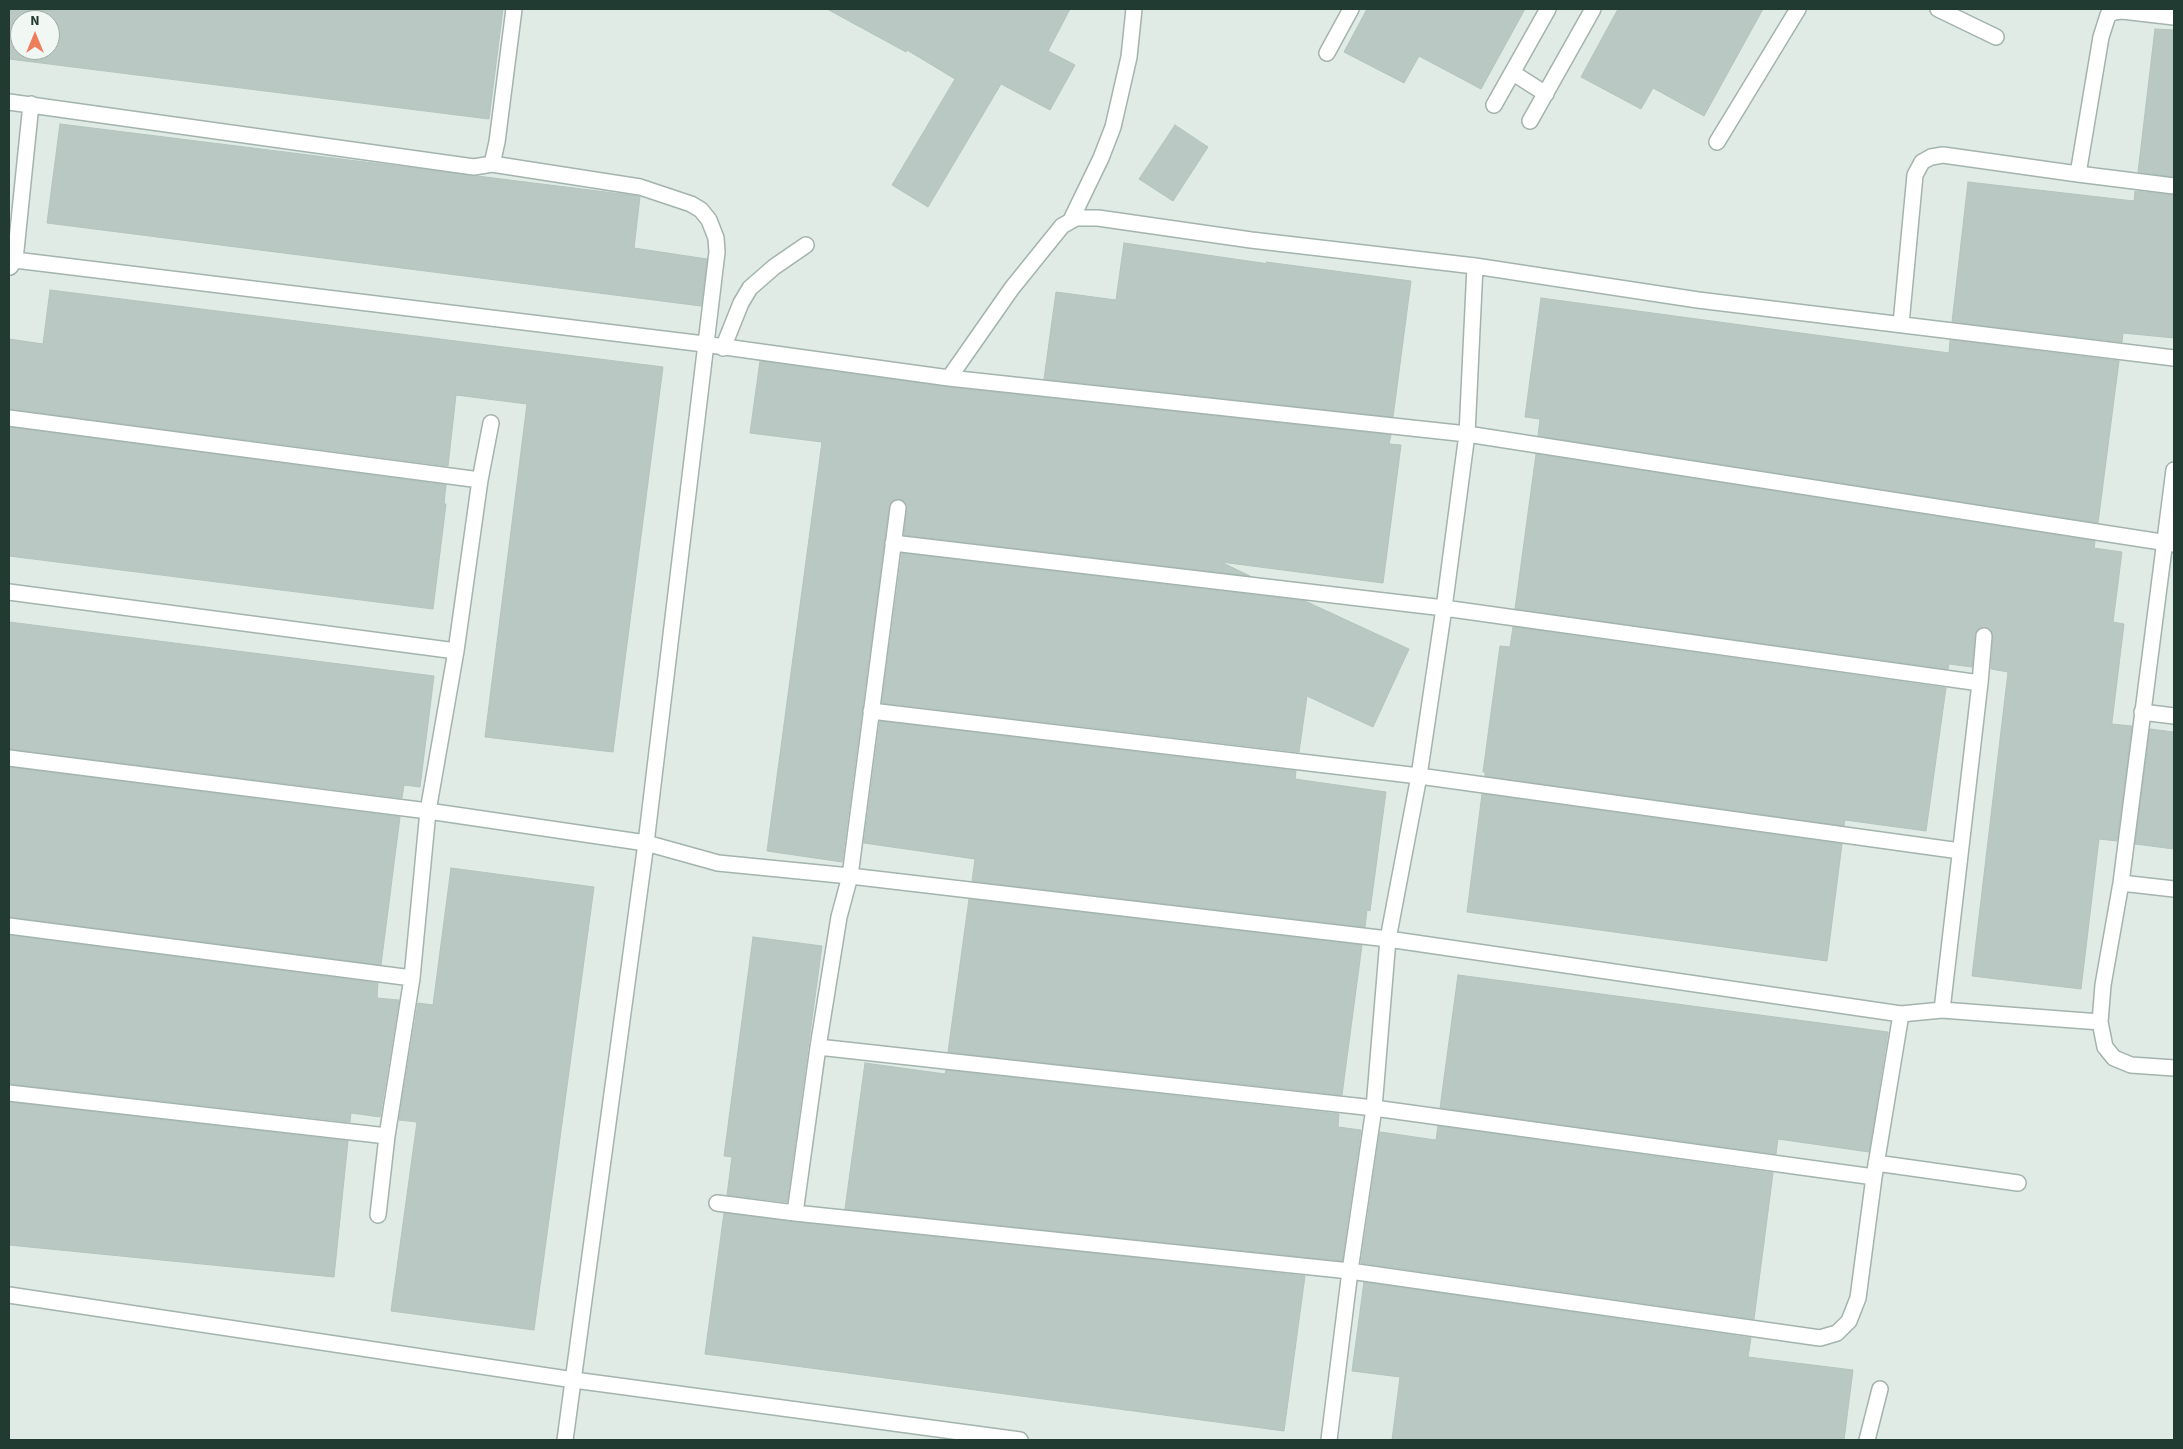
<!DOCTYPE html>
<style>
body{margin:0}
#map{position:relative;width:2183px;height:1449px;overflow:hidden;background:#e0ebe6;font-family:"Source Sans 3",sans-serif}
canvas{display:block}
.frame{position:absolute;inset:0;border:10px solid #213b33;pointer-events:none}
.north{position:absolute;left:10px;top:10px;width:50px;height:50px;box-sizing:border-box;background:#f1f8f4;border:1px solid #9eaca7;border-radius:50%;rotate:0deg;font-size:14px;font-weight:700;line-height:20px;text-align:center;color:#213b33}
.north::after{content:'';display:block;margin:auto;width:18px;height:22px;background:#ef7c5a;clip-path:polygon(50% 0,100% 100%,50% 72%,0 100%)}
</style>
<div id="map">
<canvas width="2183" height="1449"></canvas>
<div class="frame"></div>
<div class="north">N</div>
</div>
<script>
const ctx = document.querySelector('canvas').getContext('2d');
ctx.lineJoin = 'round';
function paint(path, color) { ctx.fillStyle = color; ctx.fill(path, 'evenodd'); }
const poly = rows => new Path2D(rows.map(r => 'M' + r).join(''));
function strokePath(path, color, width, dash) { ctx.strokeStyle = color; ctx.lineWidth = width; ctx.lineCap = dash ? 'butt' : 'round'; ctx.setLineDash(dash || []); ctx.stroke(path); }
const building = poly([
 [9,9,503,9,489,119,9,59,9,9],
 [20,20,50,20,50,50,20,50,20,20],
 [827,9,1070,9,1048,51,1075,65,1050,110,1001,84,928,207,892,185,955,79,907,50,906,52,827,9],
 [1367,9,1525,9,1481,89,1419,56,1404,83,1344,52,1367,9],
 [1618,9,1763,9,1704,116,1653,88,1641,109,1581,77,1618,9],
 [2155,29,2174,30,2174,177,2138,172,2155,29],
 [60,124,638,196,640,197,634,248,707,259,701,306,47,223,60,124],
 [1175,125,1208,147,1173,201,1139,179,1175,125],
 [1968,182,2134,201,2135,191,2174,195,2174,338,2123,333,2122,342,1952,322,1968,182],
 [1124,243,1269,264,1266,262,1411,281,1393,417,1044,379,1056,292,1116,300,1124,243],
 [50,290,663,367,613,752,485,737,527,404,456,395,448,466,9,409,9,339,43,344,50,290],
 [1541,298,1949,353,1950,340,2119,361,2098,523,1538,436,1540,419,1525,417,1541,298],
 [760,361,948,387,1391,435,1389,444,1401,445,1383,583,1221,562,1250,576,904,535,907,505,900,499,894,500,889,507,842,862,767,851,822,442,750,433,760,361],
 [9,427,446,485,444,504,446,504,433,609,9,556,9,427],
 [1536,454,2095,541,2094,548,2122,552,2113,622,2124,624,2112,722,2112,724,2132,726,2117,841,2099,839,2081,989,1972,976,2008,672,1991,669,1993,637,1990,629,1980,627,1976,631,1972,667,1949,664,1948,669,1515,609,1536,454],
 [902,553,1305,601,1409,649,1373,727,1307,696,1299,752,882,703,902,553],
 [9,622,434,676,420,787,404,785,402,798,9,749,9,622],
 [1513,627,1946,688,1926,831,1845,820,1844,826,1485,776,1485,772,1483,772,1500,646,1510,647,1513,627],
 [880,721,1296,771,1295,779,1386,792,1370,911,1367,910,1365,927,972,881,975,859,864,843,880,721],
 [2150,729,2174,732,2174,849,2135,844,2150,729],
 [9,767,400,817,381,965,9,917,9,767],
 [1482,794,1842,844,1827,961,1467,912,1482,794],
 [451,868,594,887,534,1330,391,1311,417,1122,399,1120,418,1003,433,1005,451,868],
 [969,899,1362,945,1342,1095,948,1052,969,899],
 [9,935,378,983,377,998,399,1000,380,1117,351,1113,350,1122,9,1084,9,935],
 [753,937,822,946,787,1202,727,1195,732,1157,724,1156,753,937],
 [1458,975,1888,1032,1869,1152,1778,1139,1776,1154,1440,1108,1458,975],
 [865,1063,945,1074,946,1070,1339,1114,1338,1127,1361,1130,1342,1261,845,1209,865,1063],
 [9,1102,348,1141,334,1277,9,1245,9,1102],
 [1438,1126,1773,1173,1754,1319,1361,1263,1380,1132,1436,1140,1438,1126],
 [724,1213,1305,1276,1284,1431,705,1354,724,1213],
 [1364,1282,1751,1338,1748,1357,1853,1370,1844,1440,1392,1440,1400,1377,1352,1371,1364,1282]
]);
const street = poly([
 [1938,9,1996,37],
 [1327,53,1351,9],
 [1513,73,1546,94],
 [9,102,474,167,492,164,497,142,514,9],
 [1494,105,1548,9],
 [1530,121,1593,9],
 [1717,142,1798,9],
 [492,164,640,187,691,204,701,210,709,220,716,238,717,252,646,843,565,1440],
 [2078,174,2174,186],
 [1071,220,1101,158,1113,127,1129,57,1134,9],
 [15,260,696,343,949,378,1467,434,2174,544],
 [10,267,15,260,31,104],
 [1901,324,1915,175,1922,162,1931,157,1943,155,2078,174,2101,37,2108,15,2114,12,2122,11,2174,17],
 [723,348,741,303,750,288,774,267,806,245],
 [949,378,1012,288,1062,226,1076,218,1098,218,1251,240,1475,266],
 [9,418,480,480],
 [2174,470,2121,883,2103,985,2100,1022,2105,1047,2114,1058,2131,1065,2174,1068],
 [893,543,1444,608,1980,683],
 [9,592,456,651],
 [871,711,1419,776,1960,851],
 [2142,712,2174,716],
 [9,758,428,811,646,843,718,863,850,876,1388,939,1901,1014,1942,1010,2100,1022],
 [2121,883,2174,889],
 [9,926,412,978],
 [1942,1010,1980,683,1984,636],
 [818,1047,1374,1108,1874,1177],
 [9,1093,387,1136],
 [1876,1163,2018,1183],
 [717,1203,795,1213,1350,1271,1820,1338,1837,1333,1849,1321,1858,1298,1874,1177,1901,1014],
 [795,1213,818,1047,839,917,850,876,898,508],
 [378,1215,387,1136,412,978,428,811,456,651,480,480,491,423],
 [9,1295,574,1380,1020,1440],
 [1329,1440,1350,1271,1374,1108,1388,939,1419,776,1444,608,1467,434,1475,266,1698,300,2174,358],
 [1867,1440,1880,1389]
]);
paint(building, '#b9c8c2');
strokePath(building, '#b3c4bd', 1);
strokePath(street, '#a3b3ad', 18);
strokePath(street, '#fff', 15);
</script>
